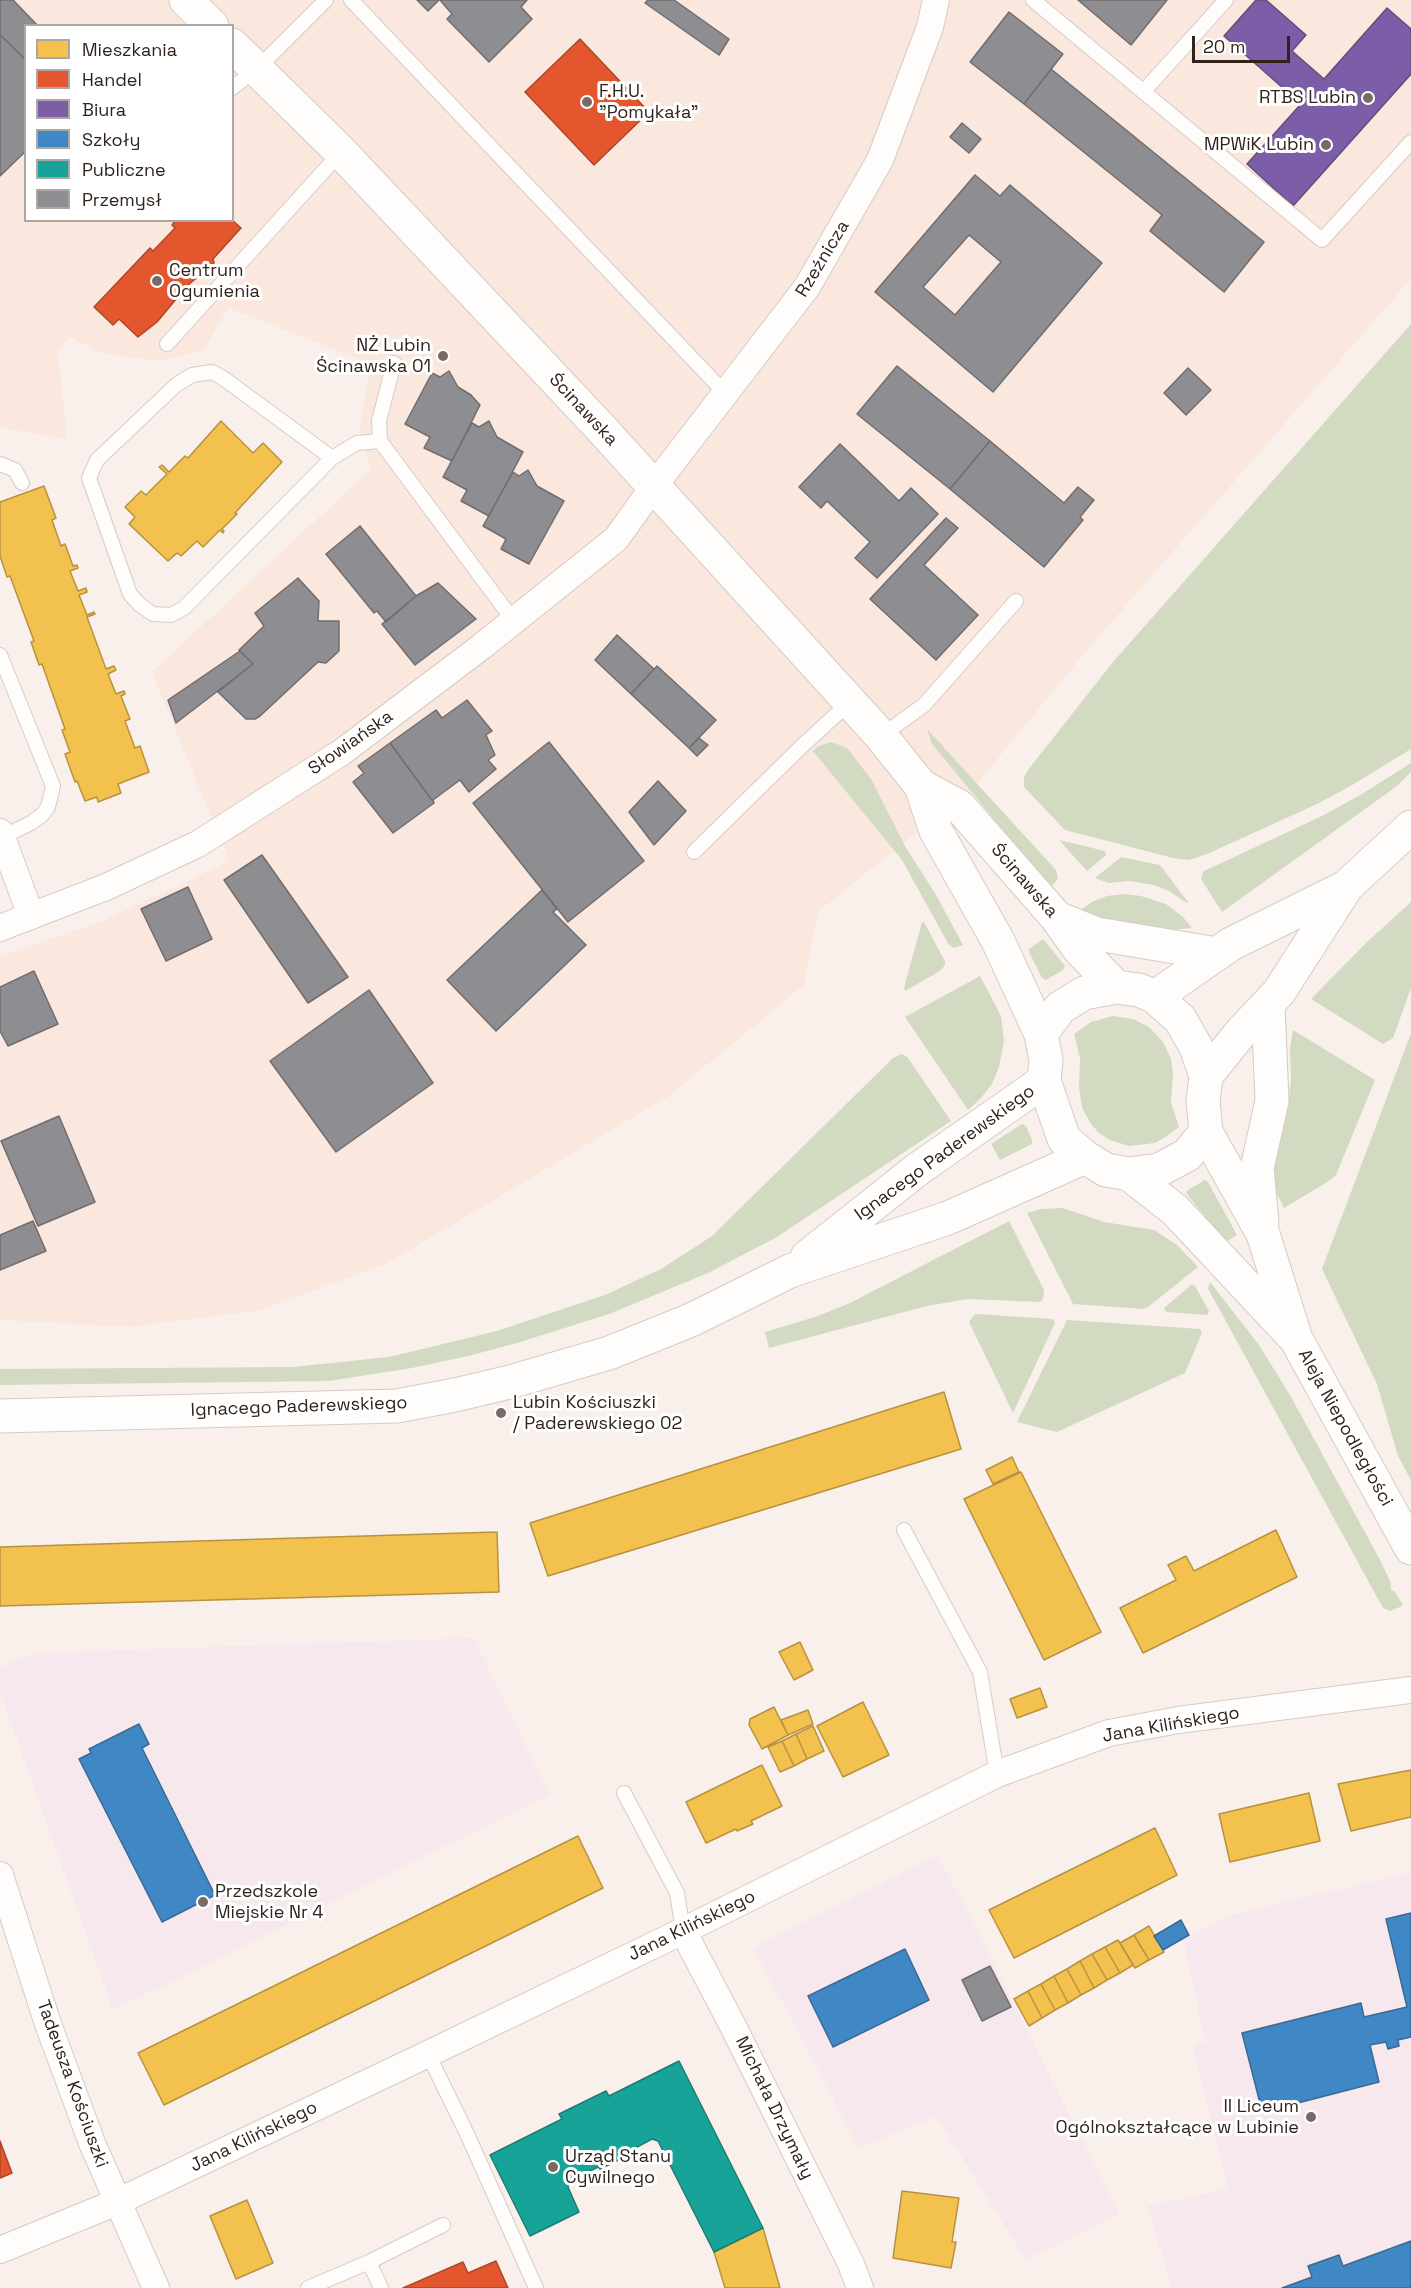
<!DOCTYPE html>
<meta charset="utf-8">
<style>
body{margin:0}
#map{position:relative;width:1411px;height:2288px;overflow:hidden;background:#f9f0ec;font-family:"Space Grotesk",sans-serif}
canvas{display:block}
.legend{position:absolute;left:24px;top:24px;width:210px;height:198px;box-sizing:border-box;background:#fff;border:2px solid #aca7a4;margin:0;padding:8px 10px;list-style:none;font-size:18px;color:#30231c}
.legend li{display:flex;align-items:center;gap:12px;height:30px}
.legend b{width:30px;border:2px solid #aca7a4}
.scale{position:absolute;left:1192px;top:36px;width:98px;height:27px;box-sizing:border-box;border:3px solid #30231c;border-top:0;padding-left:8px;font-size:18px;line-height:21px;white-space:nowrap;color:#30231c;-webkit-text-stroke:4px #fff;paint-order:stroke}
</style>
<div id="map">
<canvas width="1411" height="2288"></canvas>
<ul class="legend">
<li><b style="height:16px;background:#f2c14e"></b>Mieszkania</li>
<li><b style="height:16px;background:#e4572e"></b>Handel</li>
<li><b style="height:16px;background:#7b5ea7"></b>Biura</li>
<li><b style="height:16px;background:#3f88c5"></b>Szkoły</li>
<li><b style="height:16px;background:#17a398"></b>Publiczne</li>
<li><b style="height:16px;background:#8d8d92"></b>Przemysł</li>
</ul>
<div class="scale">20 m</div>
</div>
<script>
const ctx = document.querySelector('canvas').getContext('2d');
ctx.lineJoin = 'round';
function paint(path, color) { ctx.fillStyle = color; ctx.fill(path, 'evenodd'); }
const poly = rows => new Path2D(rows.map(r => 'M' + r).join(''));
function strokePath(path, color, width, dash) { ctx.strokeStyle = color; ctx.lineWidth = width; ctx.lineCap = dash ? 'butt' : 'round'; ctx.setLineDash(dash || []); ctx.stroke(path); }
function label(font, color, halo, rows, align = 'center') {
  ctx.font = font + ' "Space Grotesk",sans-serif'; ctx.lineWidth = 6; ctx.setLineDash([]); ctx.textBaseline = 'middle'; ctx.strokeStyle = halo; ctx.fillStyle = color; for (const [text, x, y, turn = 0] of rows) {
    ctx.save(); ctx.translate(x, y); ctx.rotate((+turn || 0) * Math.PI / 180); ctx.textAlign = isNaN(turn) ? turn : align; if (halo) ctx.strokeText(text, 0, 0); ctx.fillText(text, 0, 0); ctx.restore();
  }
}
const built = poly([
 [0,0,1411,0,1411,279,1088,649,977,784,818,912,804,985,669,1096,386,1264,258,1311,131,1327,0,1320,0,956,103,921,229,861,152,672,371,469,359,431,371,364,228,308,204,351,160,361,100,353,70,337,58,351,67,440,0,427],
 [26,26,232,26,232,220,26,220]
]);
const education = poly([
 [474,1638,550,1795,113,2010,0,1692,0,1667,35,1653],
 [938,1855,1120,2214,1026,2260,936,2116,859,2148,754,1948],
 [1411,1872,1411,2288,1172,2288,1147,2206,1228,2189,1193,2046,1205,2041,1183,1938,1231,1915]
]);
const green = poly([
 [1411,324,1411,749,1354,784,1317,804,1207,854,1189,860,1173,858,1065,830,1024,787,1024,777,1028,770,1113,662],
 [927,729,1056,870,1058,878,1051,888,932,744],
 [831,742,847,748,871,779,905,846,936,895,963,945,954,948,949,945,902,860,813,751,819,746],
 [1411,763,1411,772,1397,786,1222,912,1203,882,1201,878,1204,871,1322,816,1362,794],
 [1059,840,1105,851,1106,855,1087,871],
 [1121,857,1160,865,1188,902,1187,903,1169,891,1154,885,1129,881,1109,883,1095,878],
 [1124,894,1141,896,1166,904,1183,917,1192,928,1169,930,1129,922,1099,920,1078,912,1092,902,1107,896],
 [1411,902,1411,988,1393,1038,1383,1044,1311,999,1368,941],
 [922,922,924,922,945,961,945,965,940,971,905,991,904,988],
 [1043,939,1065,966,1063,970,1046,980,1042,978,1028,950],
 [980,976,1001,1016,1004,1041,999,1067,992,1084,981,1098,968,1110,905,1017],
 [1113,1016,1133,1019,1149,1027,1163,1042,1171,1059,1173,1073,1171,1103,1179,1127,1167,1136,1155,1143,1129,1146,1110,1140,1099,1133,1091,1124,1082,1108,1079,1087,1080,1058,1074,1034,1091,1022],
 [1293,1030,1375,1080,1336,1175,1329,1181,1284,1208,1275,1190,1272,1170,1288,1107,1291,1079,1290,1049],
 [1411,1033,1411,1480,1398,1456,1377,1384,1322,1269],
 [902,1054,908,1058,951,1121,777,1237,708,1273,609,1314,517,1343,468,1356,412,1368,329,1381,0,1385,0,1369,292,1367,389,1357,497,1331,605,1295,661,1269,712,1236,893,1058],
 [1022,1124,1026,1126,1032,1140,1032,1144,1000,1160,991,1144],
 [1205,1180,1208,1182,1237,1235,1226,1242,1186,1193,1188,1190],
 [1063,1208,1104,1222,1154,1230,1177,1245,1198,1267,1148,1307,1143,1309,1073,1304,1027,1213,1041,1209],
 [1009,1221,1044,1290,1043,1299,1040,1302,968,1299,927,1306,769,1348,765,1332,815,1317,848,1304],
 [1210,1282,1259,1345,1290,1395,1379,1558,1391,1583,1391,1590,1395,1592,1403,1605,1400,1607,1390,1611,1383,1608,1211,1294,1208,1289],
 [1191,1285,1195,1286,1209,1311,1207,1315,1166,1312,1164,1308],
 [975,1314,1053,1319,1055,1323,1013,1413,969,1322],
 [1067,1320,1200,1329,1202,1333,1185,1373,1057,1432,1017,1422]
]);
const homes = poly([
 [221,421,253,453,263,443,282,462,235,513,237,514,222,529,224,531,223,533,220,530,203,547,197,541,181,556,177,553,168,561,129,524,135,517,125,507,141,491,146,495,167,474,159,467,162,465,169,472,185,456,188,458,221,421],
 [44,486,56,518,52,520,61,546,65,544,73,566,77,565,78,568,70,571,78,591,86,588,87,592,79,595,87,615,94,612,95,614,87,617,106,669,114,666,116,670,108,674,116,694,124,691,125,694,121,696,130,719,125,721,135,748,140,746,149,772,118,784,121,793,98,802,97,797,85,801,77,781,75,782,65,754,70,752,62,730,65,729,42,664,39,665,31,642,34,641,10,576,7,577,0,556,0,502,44,486],
 [944,1392,961,1449,548,1576,530,1523,944,1392],
 [1012,1457,1019,1472,993,1484,986,1470,1012,1457],
 [1021,1472,1101,1632,1044,1660,964,1499,1021,1472],
 [1276,1530,1297,1577,1143,1653,1120,1608,1176,1580,1168,1565,1186,1556,1194,1571,1276,1530],
 [497,1532,499,1592,0,1606,0,1547,497,1532],
 [800,1642,813,1670,794,1680,779,1652,800,1642],
 [1040,1688,1047,1707,1017,1718,1010,1699,1040,1688],
 [863,1702,889,1755,843,1777,817,1726,863,1702],
 [774,1707,788,1735,762,1749,749,1725,750,1719,774,1707],
 [808,1710,813,1724,788,1735,781,1720,808,1710],
 [813,1726,824,1751,807,1759,796,1734,813,1726],
 [796,1734,807,1759,794,1766,782,1741,796,1734],
 [782,1741,794,1766,780,1772,768,1747,782,1741],
 [762,1765,782,1806,751,1821,753,1824,737,1831,736,1829,706,1843,686,1802,762,1765],
 [1411,1770,1411,1817,1351,1831,1338,1784,1411,1770],
 [1309,1793,1320,1841,1230,1862,1219,1814,1309,1793],
 [1155,1828,1177,1875,1014,1958,989,1910,1155,1828],
 [578,1836,603,1888,164,2105,138,2053,578,1836],
 [1149,1926,1164,1952,1149,1960,1134,1935,1149,1926],
 [1134,1935,1149,1960,1135,1968,1120,1943,1134,1935],
 [1118,1940,1133,1965,1120,1973,1105,1947,1118,1940],
 [1105,1947,1120,1973,1107,1980,1092,1954,1105,1947],
 [1092,1954,1107,1980,1094,1988,1080,1961,1092,1954],
 [1080,1961,1094,1988,1081,1995,1067,1969,1080,1961],
 [1067,1969,1081,1995,1068,2003,1054,1976,1067,1969],
 [1054,1976,1068,2003,1055,2010,1041,1984,1054,1976],
 [1041,1984,1055,2010,1042,2018,1028,1991,1041,1984],
 [1028,1991,1042,2018,1029,2026,1014,1999,1028,1991],
 [902,2191,959,2198,952,2242,956,2242,951,2268,893,2258,902,2191],
 [247,2200,273,2263,236,2279,210,2216,247,2200],
 [763,2228,780,2288,725,2288,714,2252,763,2228]
]);
const shops = poly([
 [580,39,649,112,594,165,525,92,580,39],
 [176,220,232,220,241,228,213,259,214,263,187,286,157,322,138,337,119,319,113,325,94,307,150,248,153,251,175,228,172,225,176,220],
 [0,2141,12,2173,0,2178,0,2141],
 [496,2261,508,2288,403,2288,463,2262,468,2273,496,2261]
]);
const offices = poly([
 [1256,0,1266,0,1306,35,1292,51,1324,79,1387,8,1411,29,1411,74,1293,206,1247,164,1301,104,1224,36,1256,0]
]);
const schools = poly([
 [139,1724,149,1744,142,1748,215,1895,162,1922,79,1759,91,1753,89,1749,139,1724],
 [1411,1913,1411,2037,1398,2040,1399,2046,1388,2049,1386,2042,1370,2045,1379,2082,1290,2105,1288,2100,1261,2107,1242,2033,1361,2003,1364,2017,1407,2007,1386,1919,1411,1913],
 [1181,1920,1189,1935,1163,1950,1154,1936,1181,1920],
 [905,1949,929,2000,833,2047,808,1996,905,1949],
 [1411,2241,1411,2288,1282,2288,1312,2277,1308,2266,1339,2255,1343,2266,1411,2241]
]);
const public = poly([
 [679,2061,763,2228,714,2252,658,2141,652,2139,624,2154,625,2157,600,2169,598,2167,570,2181,568,2187,579,2212,530,2236,490,2155,562,2119,559,2114,606,2091,609,2096,679,2061]
]);
const industry = poly([
 [0,0,13,0,38,26,26,26,26,60,0,35,0,0],
 [417,0,439,0,428,11,417,0],
 [440,0,527,0,521,7,532,19,489,62,447,19,452,14,440,0],
 [648,0,674,0,729,39,719,55,645,3,648,0],
 [1078,0,1167,0,1131,45,1078,0],
 [1009,12,1063,54,1024,104,970,62,1009,12],
 [0,35,26,60,26,151,0,176,0,35],
 [1051,69,1264,242,1224,292,1150,231,1162,215,1024,104,1051,69],
 [962,123,981,139,969,153,950,137,962,123],
 [975,175,1000,196,1010,185,1102,263,993,392,875,292,975,175],
 [969,235,1001,262,955,315,923,287,969,235],
 [897,366,990,441,950,489,857,414,897,366],
 [1188,368,1211,390,1186,415,1164,393,1188,368],
 [449,371,458,387,471,395,480,405,452,461,424,448,430,437,405,424,432,373,440,377,449,371],
 [489,421,497,437,523,452,489,516,461,501,467,490,443,477,472,423,479,427,489,421],
 [990,441,1064,503,1078,487,1094,500,1080,517,1083,520,1044,567,950,489,990,441],
 [840,444,899,501,911,488,938,514,877,578,855,558,870,542,827,501,821,508,799,487,840,444],
 [528,470,537,486,564,501,529,564,501,549,506,539,483,526,513,472,519,476,528,470],
 [946,518,958,528,924,565,978,615,936,660,870,599,946,518],
 [360,526,416,596,386,622,377,611,374,613,326,554,360,526],
 [298,578,319,601,318,621,339,621,339,651,326,663,318,662,260,716,255,719,246,719,218,692,253,664,239,650,264,626,255,613,298,578],
 [438,583,476,619,415,665,382,624,416,596,438,583],
 [617,635,654,669,631,694,595,660,617,635],
 [240,651,253,664,176,723,168,700,240,651],
 [657,666,716,720,689,748,631,694,657,666],
 [467,700,492,731,486,735,495,755,488,760,496,769,469,792,460,780,433,800,434,803,390,743,436,710,442,718,467,700],
 [699,738,708,745,697,756,689,748,699,738],
 [549,742,644,861,568,922,473,803,549,742],
 [390,743,434,803,393,833,353,782,364,773,358,766,390,743],
 [658,781,686,811,654,845,629,812,658,781],
 [262,855,348,977,308,1003,224,880,262,855],
 [188,887,212,939,166,961,141,909,188,887],
 [542,890,557,909,553,912,586,945,496,1031,447,980,542,890],
 [34,971,58,1024,8,1046,0,1031,0,987,34,971],
 [369,990,433,1083,336,1152,270,1061,369,990],
 [59,1116,95,1202,38,1226,1,1141,59,1116],
 [33,1221,46,1251,0,1270,0,1235,33,1221],
 [990,1966,1011,2007,982,2021,962,1980,990,1966]
]);
const lane = poly([
 [351,0,725,393],
 [1033,0,1322,240,1411,142],
 [232,88,257,69,326,0],
 [1143,92,1226,0],
 [167,344,341,152],
 [394,363,379,421,380,441,513,620],
 [332,458,223,378,212,372,192,375,176,385,97,460,89,478,130,594,140,605,153,614,171,615,184,608,332,458,357,443,380,441],
 [0,464,15,470,22,483],
 [0,655,53,786,48,807,42,815,31,823,2,837],
 [881,736,924,705,1016,601],
 [694,852,802,746,850,702],
 [904,1530,980,1672,997,1774],
 [624,1793,677,1893,683,1931],
 [428,2054,468,2136,536,2288],
 [369,2262,381,2288],
 [308,2288,369,2262,443,2225]
]);
const street = poly([
 [0,832,31,916],
 [0,928,106,887,198,844,342,752,481,647,616,539,654,486,807,287,880,160,930,27,936,0],
 [0,1875,48,2024,92,2143,156,2288],
 [683,1931,733,2026,851,2264,860,2288],
 [0,2250,117,2202,428,2054,683,1931,997,1774,1109,1733,1178,1720,1411,1690]
]);
const secondary = poly([
 [186,0,212,26],
 [232,45,341,152,599,426,881,736,921,786,936,831,998,941,1041,1034,1046,1060,1044,1081,1064,1139,1085,1157,1106,1170,1129,1174,1159,1170,1187,1155,1206,1132,1203,1101,1206,1076,1196,1047,1180,1019,1155,997,1139,990,1116,987,1084,993,1060,1008,1041,1034],
 [921,786,960,807,1057,918,1079,949,1116,987],
 [1057,918,1097,934,1217,954],
 [1155,997,1231,944,1346,887],
 [1206,1076,1242,1031,1279,992,1347,886,1411,827],
 [1206,1132,1263,1234,1296,1339,1411,1548],
 [1129,1174,1175,1210,1292,1335],
 [1262,1223,1257,1168,1272,1101,1268,1004],
 [807,1257,918,1169,1044,1081],
 [0,1416,397,1406,455,1395,510,1382,609,1353,691,1320,790,1271,948,1218,1085,1157]
]);
const markers = [
 [1368,98,6,"#766b65"],
 [587,102,6,"#766b65"],
 [1326,145,6,"#766b65"],
 [157,281,6,"#766b65"],
 [443,356,6,"#766b65"],
 [501,1413,6,"#766b65"],
 [203,1902,6,"#766b65"],
 [1311,2117,6,"#766b65"],
 [553,2167,6,"#766b65"]
];
const poiNames = [
 ["F.H.U.",599,92],
 ["\"Pomykała\"",599,113],
 ["RTBS Lubin",1356,98,"right"],
 ["MPWiK Lubin",1314,145,"right"],
 ["Centrum",169,271],
 ["Ogumienia",169,292],
 ["NŻ Lubin",431,346,"right"],
 ["Ścinawska 01",431,367,"right"],
 ["Lubin Kościuszki",513,1403],
 ["/ Paderewskiego 02",513,1424],
 ["Przedszkole",215,1892],
 ["Miejskie Nr 4",215,1913],
 ["II Liceum",1299,2107,"right"],
 ["Ogólnokształcące w Lubinie",1299,2128,"right"],
 ["Urząd Stanu",565,2157],
 ["Cywilnego",565,2178]
];
const streetNames = [
 ["Rzeźnicza",823,259,-59],
 ["Ścinawska",583,410,47],
 ["Słowiańska",351,743,-35],
 ["Ścinawska",1024,881,49],
 ["Ignacego Paderewskiego",945,1153,-36],
 ["Ignacego Paderewskiego",299,1407,-2],
 ["Aleja Niepodległości",1345,1428,61],
 ["Jana Kilińskiego",1171,1725,-10],
 ["Jana Kilińskiego",692,1926,-26],
 ["Tadeusza Kościuszki",72,2084,70],
 ["Michała Drzymały",774,2108,64],
 ["Jana Kilińskiego",254,2137,-26]
];
paint(built, '#fae8de');
paint(education, '#f7e8ee');
paint(green, '#d2dac1');
paint(homes, '#f2c14e');
strokePath(homes, '#b8923f', 1.5);
paint(shops, '#e4572e');
strokePath(shops, '#ae4729', 1.5);
paint(offices, '#7b5ea7');
strokePath(offices, '#644c7d', 1.5);
paint(schools, '#3f88c5');
strokePath(schools, '#3a6a92', 1.5);
paint(public, '#17a398');
strokePath(public, '#1e7d73', 1.5);
paint(industry, '#8d8d92');
strokePath(industry, '#716d6f', 1.5);
strokePath(lane, '#d5cbc5', 16);
strokePath(street, '#d5cbc5', 28);
strokePath(secondary, '#d5cbc5', 35);
strokePath(lane, '#fefdfc', 14);
strokePath(street, '#fefdfc', 26);
strokePath(secondary, '#fefdfc', 33);
for (const [x, y, r, color] of markers) { const dot = new Path2D(); dot.arc(x, y, r, 0, 2 * Math.PI); ctx.fillStyle = color; ctx.fill(dot); strokePath(dot, '#fff', 2); }
label('18px', '#30231c', '#fff', poiNames, 'left');
label('18px', '#30231c', '#fff', streetNames);
</script>
